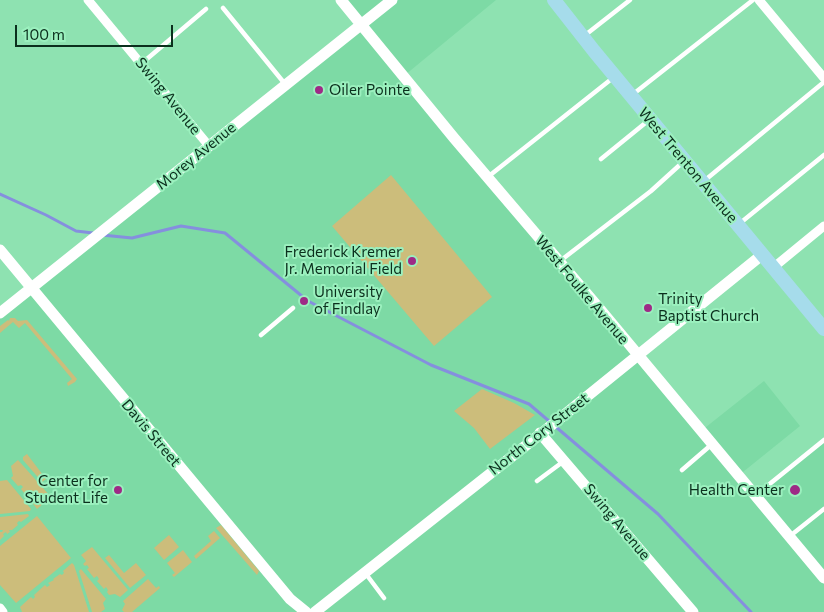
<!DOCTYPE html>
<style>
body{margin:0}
#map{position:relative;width:824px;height:612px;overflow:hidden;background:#8ee2b1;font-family:Commissioner,sans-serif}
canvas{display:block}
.scale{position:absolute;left:15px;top:25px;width:158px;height:22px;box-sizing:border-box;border:2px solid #0b2f1d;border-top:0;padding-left:6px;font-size:15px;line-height:18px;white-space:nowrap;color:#0b2f1d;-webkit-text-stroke:4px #9bf0be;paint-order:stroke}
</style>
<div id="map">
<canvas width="824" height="612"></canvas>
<div class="scale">100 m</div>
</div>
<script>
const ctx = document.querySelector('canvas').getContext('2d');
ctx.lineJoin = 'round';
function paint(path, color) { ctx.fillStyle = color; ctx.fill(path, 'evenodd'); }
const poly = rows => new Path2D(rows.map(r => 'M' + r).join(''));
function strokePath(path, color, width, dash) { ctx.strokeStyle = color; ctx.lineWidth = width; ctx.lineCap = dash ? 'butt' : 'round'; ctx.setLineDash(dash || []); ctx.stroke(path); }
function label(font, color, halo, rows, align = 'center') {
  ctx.font = font + ' Commissioner,sans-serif'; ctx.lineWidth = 4; ctx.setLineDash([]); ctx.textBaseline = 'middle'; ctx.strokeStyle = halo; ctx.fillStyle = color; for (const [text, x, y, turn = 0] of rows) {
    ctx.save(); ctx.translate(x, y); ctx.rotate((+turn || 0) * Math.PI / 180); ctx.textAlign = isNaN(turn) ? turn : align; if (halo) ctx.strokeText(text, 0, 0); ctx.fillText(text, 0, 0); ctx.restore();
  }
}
const built = poly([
 [341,0,496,0,405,75,701,431,764,381,800,426,738,476,755,496,824,440,824,612,0,612,0,313,361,24]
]);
const green = poly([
 [391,175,492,297,434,346,332,226],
 [10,318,15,318,18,321,27,320,77,379,75,382,68,386,67,383,72,379,25,323,19,328,13,322,0,333,0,326,8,320,9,321],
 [482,389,514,403,535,415,490,449,474,428,454,411],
 [27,454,46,479,42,482,23,460,23,457],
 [18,460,51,497,37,509,31,501,32,499,30,496,28,498,21,489,23,487,21,485,18,486,11,478,13,476,11,466],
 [7,480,31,509,30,511,0,514,0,481],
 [28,514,29,516,21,522,19,521,17,523,18,525,12,530,9,530,10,532,7,534,6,532,3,534,4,536,0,540,0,532,2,532,3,530,0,530,0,517],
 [37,516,71,558,16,603,0,585,0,546],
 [221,525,259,571,257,575,216,528],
 [214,531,220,538,196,559,194,556,211,541,208,536],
 [169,535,179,547,164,560,154,548],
 [92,547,128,590,120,597,115,594,109,595,107,592,108,590,106,587,104,589,97,581,99,579,97,576,94,578,87,569,89,568,87,565,85,566,83,564,86,561,81,555],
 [183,550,192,562,174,577,172,575,175,573,167,563],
 [109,555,124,573,136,563,146,575,130,588,105,558],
 [72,563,74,565,89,612,22,612,20,607,31,597,33,599,35,597,34,595,45,585,47,587,50,585,48,583,54,580,53,579,60,574,62,575,64,573,63,571],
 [81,569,106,599,103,603,105,609,101,612,92,612,79,571],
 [148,579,156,588,159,586,160,588,132,612,124,612,122,610,125,604,123,601]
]);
const stream = poly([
 [0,194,46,215,76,231,93,233],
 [102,235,132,238,181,226,225,233,308,301,431,365,529,404,658,514,751,612]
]);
const service = poly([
 [223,8,285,84],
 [584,36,630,0],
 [141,64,206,9],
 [632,95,753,0],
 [601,159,649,120],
 [489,176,614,77],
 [704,181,824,82],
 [739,224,824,155],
 [560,261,651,191,683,162],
 [261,335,293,308],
 [682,470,711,445],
 [537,481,564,461],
 [756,495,824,440],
 [790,536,824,509],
 [366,574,384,598]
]);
const minor = poly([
 [88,0,209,146],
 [759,0,824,78],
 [774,267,824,226],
 [0,608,3,612]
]);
const tertiary = poly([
 [341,0,454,138,599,308,824,578],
 [0,250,290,599,306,612],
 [0,313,392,0],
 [540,433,693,612],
 [315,612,548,428,763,254]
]);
const primary = poly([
 [554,0,594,51,824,329]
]);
const markers = [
 [319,90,5,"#9e2a86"],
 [412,261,5,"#9e2a86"],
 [304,301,5,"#9e2a86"],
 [648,308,5,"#9e2a86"],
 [118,490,5,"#9e2a86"],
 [795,490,6,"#9e2a86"]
];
const poiNames = [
 ["Oiler Pointe",329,90],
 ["Frederick Kremer",402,252,"right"],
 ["Jr. Memorial Field",402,269,"right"],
 ["University",314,292],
 ["of Findlay",314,309],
 ["Trinity",658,299],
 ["Baptist Church",658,316],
 ["Center for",108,481,"right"],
 ["Student Life",108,498,"right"],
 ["Health Center",784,490,"right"]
];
const streetNames = [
 ["Swing Avenue",168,96,51],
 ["Morey Avenue",196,156,-39],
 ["West Trenton Avenue",688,165,50],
 ["West Foulke Avenue",582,290,50],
 ["Davis Street",151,433,50],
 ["North Cory Street",539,434,-38],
 ["Swing Avenue",617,522,50]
];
paint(built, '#7ddaa5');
paint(green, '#ccbd7b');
strokePath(stream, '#858fde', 3);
strokePath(service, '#fff', 4.5);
strokePath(minor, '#fff', 9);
strokePath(tertiary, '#fff', 11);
strokePath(primary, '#a6dceb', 14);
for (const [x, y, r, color] of markers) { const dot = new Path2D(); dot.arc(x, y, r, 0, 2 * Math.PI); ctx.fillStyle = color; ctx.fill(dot); strokePath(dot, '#9bf0be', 2); }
label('15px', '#0b2f1d', '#9bf0be', poiNames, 'left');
label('15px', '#0b2f1d', '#9bf0be', streetNames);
</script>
